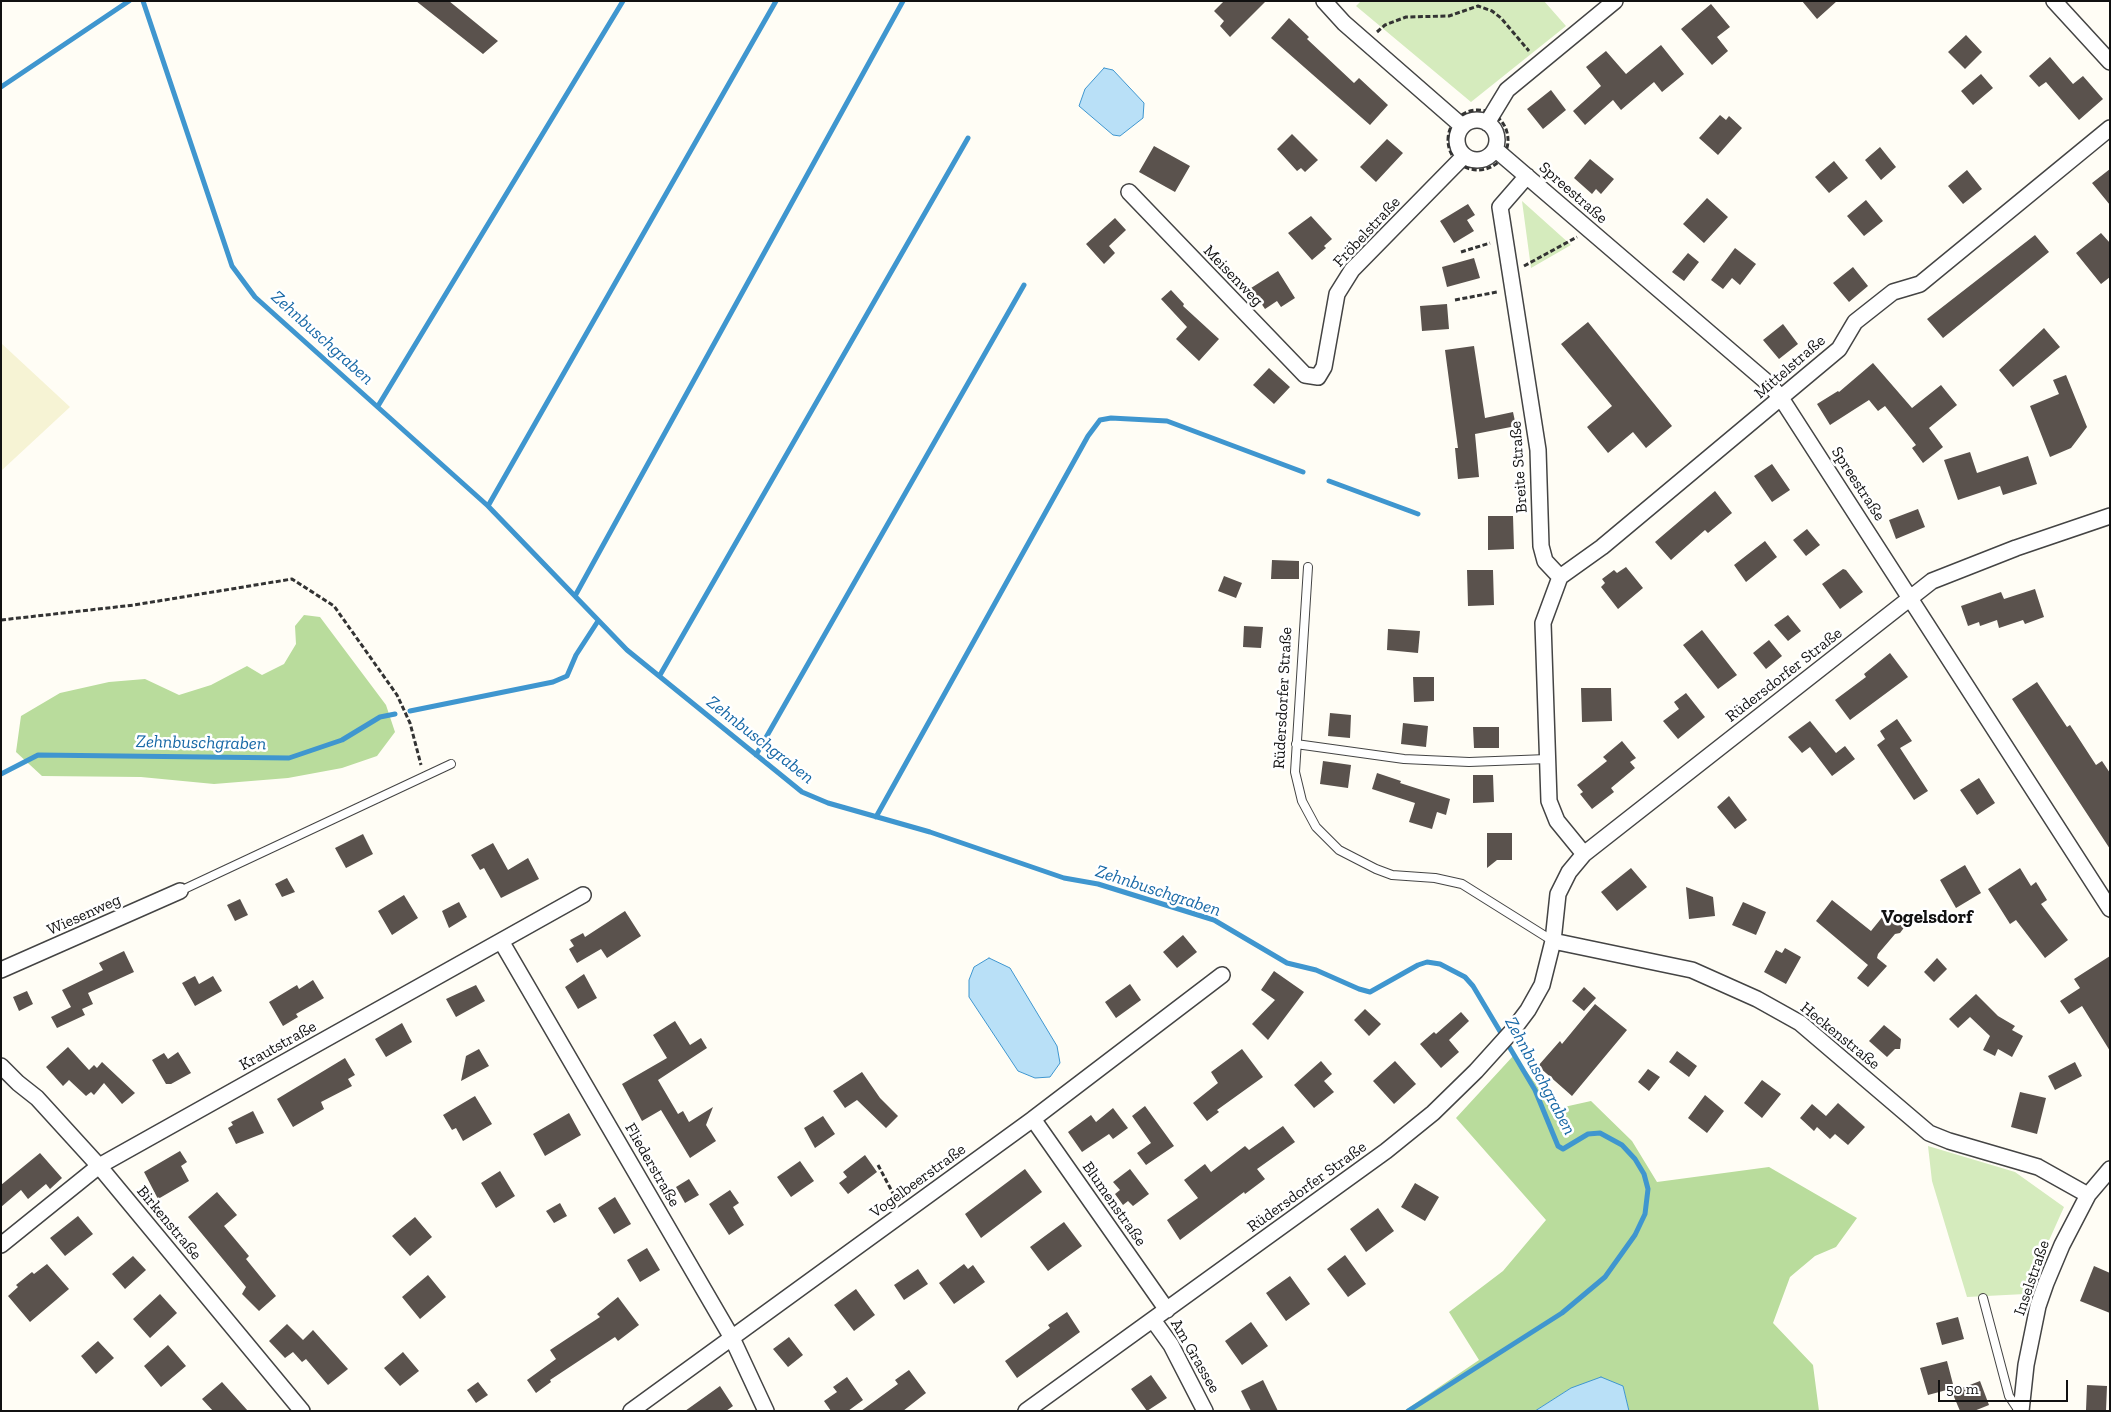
<!DOCTYPE html>
<meta charset="utf-8">
<style>
body{margin:0}
#map{position:relative;width:2111px;height:1412px;overflow:hidden;background:#fffdf5;font-family:"Zilla Slab",serif}
canvas{display:block}
.frame{position:absolute;inset:0;border:2px solid #111;pointer-events:none}
.scale{position:absolute;left:1938px;top:1380px;width:130px;height:22px;box-sizing:border-box;border:2px solid #111;border-top:0;padding-left:6px;font-size:15px;line-height:18px;white-space:nowrap;color:#111;-webkit-text-stroke:4px #fff;paint-order:stroke}
</style>
<div id="map">
<canvas width="2111" height="1412"></canvas>
<div class="frame"></div>
<div class="scale">50 m</div>
</div>
<script>
const ctx = document.querySelector('canvas').getContext('2d');
ctx.lineJoin = 'round';
function paint(path, color) { ctx.fillStyle = color; ctx.fill(path, 'evenodd'); }
const poly = rows => new Path2D(rows.map(r => 'M' + r).join(''));
function strokePath(path, color, width, dash) { ctx.strokeStyle = color; ctx.lineWidth = width; ctx.lineCap = dash ? 'butt' : 'round'; ctx.setLineDash(dash || []); ctx.stroke(path); }
function label(font, color, halo, rows, align = 'center') {
  ctx.font = font + ' "Zilla Slab",serif'; ctx.lineWidth = 5; ctx.setLineDash([]); ctx.textBaseline = 'middle'; ctx.strokeStyle = halo; ctx.fillStyle = color; for (const [text, x, y, turn = 0] of rows) {
    ctx.save(); ctx.translate(x, y); ctx.rotate((+turn || 0) * Math.PI / 180); ctx.textAlign = isNaN(turn) ? turn : align; if (halo) ctx.strokeText(text, 0, 0); ctx.fillText(text, 0, 0); ctx.restore();
  }
}
const farmland = poly([
 [1,343,70,407,1,471]
]);
const green = poly([
 [1361,1,1544,1,1566,26,1471,102,1356,6],
 [1522,201,1571,245,1531,268],
 [1928,1146,2015,1172,2064,1207,2025,1294,1967,1297,1932,1181]
]);
const forest = poly([
 [304,615,320,617,386,705,395,732,377,756,342,768,288,778,214,784,141,777,42,776,16,752,21,716,60,693,109,682,145,679,179,695,211,685,247,666,262,675,284,664,296,644,295,626],
 [1514,1055,1555,1109,1591,1101,1632,1141,1657,1182,1769,1167,1857,1218,1836,1247,1815,1256,1790,1277,1773,1323,1813,1365,1819,1411,1629,1411,1623,1386,1571,1388,1535,1411,1404,1411,1479,1360,1449,1312,1503,1271,1546,1220,1456,1118]
]);
const water = poly([
 [1104,68,1113,70,1144,103,1143,118,1120,136,1113,135,1079,106,1085,89,1104,68],
 [989,958,1010,968,1057,1046,1060,1063,1050,1077,1035,1078,1018,1071,969,997,969,980,974,967,989,958],
 [1601,1377,1623,1386,1629,1411,1535,1411,1571,1388,1601,1377]
]);
const stream = poly([
 [143,1,232,266,255,297,488,506,627,650,802,792,828,803,930,832,1064,878,1098,884,1214,920,1287,963,1316,970,1359,989,1370,992,1418,965,1427,962,1440,964,1465,977,1473,986,1535,1090,1558,1146,1563,1149,1588,1134,1600,1133,1622,1145,1635,1159,1644,1174,1648,1189,1645,1214,1635,1235,1605,1277,1562,1313,1408,1411],
 [1,87,129,1],
 [378,406,623,1],
 [1329,481,1418,514],
 [488,506,776,1],
 [575,596,903,1],
 [660,675,968,138],
 [410,711,553,682,567,676,576,655,598,621],
 [756,755,1024,285],
 [1,774,38,755,289,758,342,740,380,717,395,714],
 [876,817,1088,436,1100,420,1111,418,1167,421,1303,472]
]);
const building = poly([
 [416,1,449,1,498,41,483,54],
 [1224,1,1266,1,1230,37,1220,26,1224,21,1214,11],
 [1802,1,1837,1,1817,19],
 [1711,4,1730,27,1717,37,1728,51,1712,65,1681,29],
 [1289,18,1309,37,1307,39,1354,83,1359,78,1388,105,1370,125,1271,38],
 [1966,35,1982,52,1965,69,1948,52],
 [1661,45,1684,74,1662,92,1654,82,1621,110,1613,100,1585,125,1573,111,1601,86,1586,67,1606,51,1626,74],
 [2050,57,2073,84,2083,76,2103,99,2079,120,2046,82,2039,87,2029,76],
 [1981,74,1993,88,1973,105,1961,91],
 [1551,90,1566,110,1543,129,1527,109],
 [1720,115,1726,120,1729,116,1742,128,1718,155,1699,138],
 [1292,134,1318,160,1305,172,1301,168,1297,171,1277,149],
 [1387,139,1403,153,1376,182,1360,167],
 [1154,146,1190,166,1175,192,1139,172],
 [1880,147,1896,167,1881,180,1865,160],
 [1590,159,1614,179,1601,194,1596,189,1592,194,1574,178],
 [1834,161,1848,178,1829,193,1815,177],
 [2110,169,2110,205,2092,183],
 [1967,170,1982,189,1963,204,1948,186],
 [1707,198,1728,217,1704,243,1683,224],
 [1866,200,1883,221,1864,236,1847,216],
 [1468,204,1475,215,1467,220,1474,231,1454,243,1440,221],
 [1311,216,1332,239,1324,246,1326,248,1312,260,1288,233],
 [1115,218,1126,230,1109,246,1115,253,1104,264,1086,244],
 [2101,233,2110,243,2110,277,2101,284,2076,253],
 [2035,235,2049,252,1943,338,1927,319],
 [1735,248,1756,264,1740,285,1732,278,1723,289,1711,280],
 [1688,253,1699,262,1684,281,1672,272],
 [1474,258,1480,278,1447,287,1442,267],
 [1853,267,1868,286,1849,302,1833,283],
 [1278,271,1295,298,1281,307,1277,301,1265,309,1251,288],
 [1171,290,1184,304,1183,306,1219,339,1199,361,1176,339,1187,327,1161,299],
 [1447,304,1449,329,1422,331,1420,306],
 [1588,322,1672,426,1646,448,1633,432,1608,453,1587,427,1612,406,1561,344],
 [1783,324,1798,344,1779,359,1763,340],
 [2044,328,2060,347,2013,387,1999,370],
 [1474,346,1485,418,1513,412,1516,426,1475,434,1479,477,1458,479,1455,448,1458,448,1445,350],
 [1873,363,1912,408,1941,385,1957,405,1929,428,1943,447,1923,463,1912,448,1916,445,1885,406,1878,411,1869,400,1830,425,1817,404,1838,391,1839,392],
 [1269,368,1290,387,1274,404,1253,385],
 [2066,375,2087,427,2071,448,2050,457,2030,406,2059,394,2053,380],
 [1970,452,1977,473,2028,456,2037,484,2003,495,2000,486,1958,500,1944,460],
 [1772,464,1790,490,1772,502,1754,476],
 [1715,491,1732,513,1708,533,1705,530,1671,560,1655,542],
 [1918,509,1925,527,1896,539,1889,520],
 [1488,516,1513,516,1514,549,1488,550],
 [1807,529,1820,545,1806,556,1793,540],
 [1765,541,1777,557,1746,582,1734,565],
 [1272,560,1299,561,1299,579,1271,579],
 [1626,567,1643,588,1618,609,1601,587,1605,583,1602,579,1614,570,1617,573],
 [1843,569,1846,570,1863,592,1840,609,1822,584],
 [1467,570,1493,570,1494,605,1468,606],
 [1224,576,1242,583,1236,598,1218,591],
 [2035,589,2044,617,2025,624,2023,620,1999,628,1997,620,1980,626,1979,622,1968,626,1961,606,2001,592,2004,599],
 [1788,615,1801,631,1788,641,1774,625],
 [1244,626,1263,627,1261,648,1243,647],
 [1388,629,1420,631,1418,653,1387,650],
 [1702,630,1737,675,1718,689,1683,645],
 [1769,640,1782,656,1766,669,1753,653],
 [1890,653,1908,677,1850,720,1835,700,1866,677,1864,674],
 [1413,677,1434,677,1434,701,1414,702],
 [2037,682,2067,727,2070,725,2096,765,2102,761,2110,773,2110,849,2012,699],
 [1581,688,1611,688,1612,721,1582,722],
 [1686,693,1705,717,1678,739,1663,721,1679,709,1674,702],
 [1330,713,1351,715,1350,738,1328,736],
 [1897,719,1912,741,1900,748,1928,791,1914,800,1877,745,1885,739,1880,731],
 [1810,721,1836,753,1845,746,1855,759,1832,776,1810,747,1802,753,1788,737],
 [1403,723,1428,726,1426,747,1401,744],
 [1473,727,1499,727,1499,748,1474,748],
 [1622,741,1636,758,1630,762,1635,768,1611,788,1614,792,1592,809,1580,794,1583,792,1577,785,1607,761,1603,757],
 [1323,761,1351,765,1348,788,1320,784],
 [1377,773,1401,781,1400,783,1450,799,1446,815,1437,812,1432,829,1409,822,1415,803,1372,789],
 [1473,775,1493,775,1494,802,1473,803],
 [1979,778,1995,803,1977,815,1960,790],
 [1729,796,1747,820,1735,829,1717,807],
 [1487,833,1512,833,1512,860,1497,860,1487,868],
 [363,834,373,854,346,868,335,848],
 [493,843,508,870,528,858,539,879,501,898,484,868,480,870,471,855],
 [1965,865,1981,893,1956,908,1940,880],
 [1631,868,1647,887,1617,911,1601,892],
 [2020,868,2031,886,2036,882,2047,900,2041,904,2068,940,2045,958,2016,920,2010,924,1988,889],
 [287,878,295,892,282,897,275,884],
 [1686,887,1713,897,1715,916,1689,919],
 [404,895,418,918,392,935,378,911],
 [240,899,248,915,235,921,227,905],
 [1832,900,1871,931,1888,910,1906,925,1900,933,1895,934,1878,954,1877,958,1887,966,1868,987,1857,978,1868,965,1816,921],
 [459,902,467,917,449,928,442,911],
 [1743,902,1766,912,1756,935,1732,925],
 [625,911,641,936,607,958,601,949,577,963,569,949,574,946,570,940,583,933,585,937],
 [1183,935,1197,952,1177,968,1163,952],
 [1785,948,1801,957,1786,984,1764,972,1776,950,1782,953],
 [124,951,134,972,88,993,93,1004,82,1009,85,1015,57,1028,51,1017,71,1007,62,990,103,970,99,963],
 [2110,956,2110,1051,2082,1006,2069,1014,2060,1001,2080,988,2074,979],
 [1937,958,1947,969,1934,982,1924,972],
 [1274,971,1304,992,1268,1040,1252,1024,1275,1000,1261,990],
 [584,974,597,998,578,1009,565,987],
 [195,976,199,984,213,976,222,991,195,1006,182,983],
 [313,980,324,998,296,1014,298,1017,283,1026,269,1002,297,985,299,989],
 [1130,984,1141,1000,1116,1018,1105,1002],
 [476,985,485,1001,456,1017,446,999],
 [1584,987,1596,998,1584,1011,1572,1001],
 [27,991,33,1004,19,1011,13,997],
 [1976,994,1998,1016,2015,1026,2012,1030,2023,1036,2012,1057,1998,1049,1995,1056,1983,1050,1990,1036,1970,1017,1958,1028,1949,1019],
 [1595,1004,1627,1030,1572,1096,1538,1066,1560,1041,1562,1044],
 [1365,1009,1381,1024,1369,1036,1354,1020],
 [1461,1012,1469,1021,1449,1040,1459,1052,1441,1068,1420,1044,1434,1032,1436,1034],
 [675,1021,690,1045,701,1038,707,1048,658,1080,678,1114,683,1111,689,1122,713,1107,706,1125,716,1141,690,1158,661,1110,642,1121,622,1084,667,1058,653,1035],
 [402,1023,412,1042,386,1057,375,1039],
 [1884,1025,1901,1039,1900,1049,1895,1049,1887,1057,1869,1041],
 [68,1047,89,1070,94,1065,97,1068,102,1062,135,1093,122,1104,104,1083,94,1095,91,1092,86,1096,69,1080,63,1086,46,1067],
 [479,1049,489,1066,461,1081,466,1056],
 [1242,1049,1263,1077,1217,1110,1219,1112,1207,1121,1193,1103,1218,1083,1211,1072],
 [1677,1051,1697,1066,1689,1077,1669,1062],
 [178,1052,191,1073,171,1084,166,1084,152,1060,164,1053,168,1059],
 [345,1058,355,1075,348,1079,352,1086,321,1102,324,1109,293,1127,277,1099],
 [1321,1061,1332,1074,1324,1081,1334,1092,1314,1108,1294,1085],
 [1395,1061,1416,1084,1394,1104,1373,1081],
 [2075,1062,2082,1076,2055,1090,2048,1076],
 [1648,1069,1660,1077,1649,1091,1638,1082],
 [862,1072,880,1098,898,1116,886,1128,857,1100,845,1108,833,1091],
 [1762,1080,1781,1094,1762,1118,1744,1103],
 [2020,1092,2046,1098,2037,1134,2011,1127],
 [1705,1095,1724,1111,1707,1133,1688,1118],
 [475,1096,492,1124,463,1141,456,1128,452,1130,443,1115],
 [1838,1103,1865,1127,1848,1145,1835,1134,1830,1139,1817,1127,1814,1131,1800,1118,1812,1104,1826,1116],
 [1145,1106,1174,1146,1146,1165,1137,1153,1151,1143,1132,1116],
 [1113,1108,1128,1128,1113,1139,1109,1134,1082,1152,1068,1132,1091,1115,1096,1122],
 [253,1111,264,1133,236,1144,228,1128,233,1125,231,1122],
 [569,1113,581,1135,545,1156,533,1134],
 [823,1116,835,1134,815,1148,804,1128],
 [1283,1126,1295,1142,1257,1169,1265,1179,1245,1194,1244,1192,1180,1240,1167,1220,1198,1198,1184,1180,1205,1164,1211,1172,1245,1146,1249,1150],
 [180,1151,187,1162,181,1166,189,1181,158,1199,144,1172],
 [40,1153,62,1178,50,1189,46,1184,28,1199,21,1190,1,1207,1,1185],
 [865,1155,877,1172,848,1194,839,1183,847,1177,843,1172],
 [800,1161,814,1181,791,1197,777,1177],
 [1025,1169,1042,1192,981,1238,965,1214],
 [1130,1169,1149,1194,1133,1206,1128,1201,1123,1205,1115,1194,1120,1190,1113,1182],
 [500,1171,515,1196,496,1208,481,1183],
 [689,1179,699,1195,685,1203,676,1187],
 [1415,1183,1439,1197,1425,1221,1401,1207],
 [730,1190,739,1203,733,1207,744,1225,729,1235,709,1204],
 [217,1192,237,1215,224,1226,249,1256,246,1259,276,1296,259,1311,242,1294,246,1287,188,1217],
 [615,1197,631,1224,614,1234,598,1208],
 [560,1203,567,1216,554,1223,546,1211],
 [1378,1208,1394,1231,1366,1252,1350,1229],
 [78,1216,93,1234,65,1256,50,1238],
 [415,1217,432,1237,410,1256,392,1236],
 [1064,1222,1082,1246,1048,1271,1030,1247],
 [647,1248,660,1270,640,1282,627,1260],
 [1345,1255,1366,1284,1348,1297,1327,1269],
 [133,1256,146,1270,125,1289,112,1274],
 [47,1264,69,1289,30,1322,8,1296,18,1287,16,1285,32,1272,34,1274],
 [964,1264,968,1269,973,1265,985,1282,954,1304,939,1283],
 [2094,1266,2110,1273,2110,1313,2080,1301],
 [918,1269,928,1284,904,1300,894,1285],
 [428,1275,446,1297,420,1319,402,1297],
 [1290,1276,1310,1304,1286,1321,1266,1293],
 [856,1289,875,1315,854,1331,834,1305],
 [160,1294,177,1313,150,1338,133,1319],
 [618,1297,639,1325,618,1341,615,1337,550,1380,551,1382,536,1393,527,1380,556,1359,550,1350,600,1317,597,1314],
 [1067,1312,1080,1332,1017,1378,1005,1361,1050,1328,1048,1325],
 [1958,1317,1964,1339,1942,1345,1936,1323],
 [1251,1322,1268,1346,1242,1365,1225,1341],
 [287,1324,303,1340,313,1330,348,1369,328,1385,306,1359,302,1362,293,1352,285,1358,269,1341],
 [789,1337,803,1355,788,1367,773,1349],
 [98,1341,114,1358,96,1374,81,1356],
 [168,1345,186,1366,161,1387,144,1366],
 [403,1352,419,1371,400,1386,384,1368],
 [1947,1361,1954,1388,1928,1395,1920,1368],
 [909,1370,926,1393,903,1411,861,1411,898,1384,895,1380],
 [1151,1375,1167,1398,1147,1411,1131,1389],
 [847,1377,863,1400,848,1411,831,1411,824,1401,837,1392,833,1387],
 [1263,1380,1278,1411,1251,1411,1241,1391],
 [1980,1381,1989,1405,1974,1411,1960,1411,1952,1392],
 [222,1382,248,1411,213,1411,202,1399],
 [478,1382,488,1395,476,1403,467,1390],
 [2087,1385,2107,1386,2106,1411,2086,1410],
 [720,1386,733,1406,726,1411,685,1411]
]);
const path = poly([
 [1377,32,1385,25,1406,17,1449,16,1478,6,1492,11,1501,18,1529,51],
 '1448 140a30 30 0 1 1 60 0a30 30 0 1 1-60 0Z',
 [1461,252,1490,243],
 [1524,266,1577,237],
 [1455,300,1497,292],
 [1,620,134,605,292,579,334,606,397,695,410,723,421,765],
 [878,1165,896,1199]
]);
const lane = poly([
 [1308,567,1295,772,1302,801,1316,827,1339,850,1376,869,1392,875,1435,878,1462,884,1553,941],
 [1296,744,1404,759,1469,762,1547,759],
 [180,891,451,764],
 [1983,1298,2009,1396,2019,1411]
]);
const street = poly([
 [1324,1,1344,23,1462,126],
 [2054,1,2110,62],
 '1457 140a20 20 0 1 1 40 0a20 20 0 1 1-40 0Z',
 [1487,123,1507,90,1615,1],
 [1495,149,1769,384,1781,398,2110,909],
 [1527,176,1500,207,1538,450,1541,546,1545,561,1560,577,1543,623,1549,801,1557,821,1584,854],
 [1129,192,1305,375,1318,377,1324,367,1337,294,1352,270,1464,156],
 [1560,577,1602,547,1839,349,1855,322,1893,292,1920,284,2110,128],
 [501,941,732,1338,766,1411],
 [1553,941,1692,970,1757,999,1800,1023,1929,1133,1949,1141,2038,1167,2088,1195],
 [1,970,180,891],
 [1,1066,18,1083,37,1098,99,1166,302,1411],
 [1033,1119,1167,1310],
 [1,1245,99,1166,583,895],
 [1153,1320,1171,1345,1205,1411],
 [631,1411,1033,1119,1222,975],
 [1026,1411,1386,1151,1433,1113,1476,1071,1513,1030,1528,1010,1542,985,1553,941,1558,894,1569,872,1584,854,1932,581,2016,548,2110,516],
 [2021,1411,2026,1365,2038,1306,2046,1283,2062,1245,2088,1195,2110,1169]
]);
const streetNames = [
 ["Spreestraße",1573,193,41],
 ["Fröbelstraße",1367,232,-47],
 ["Meisenweg",1233,276,46],
 ["Mittelstraße",1790,367,-41],
 ["Breite Straße",1519,467,-94],
 ["Spreestraße",1858,484,57],
 ["Rüdersdorfer Straße",1784,675,-38],
 ["Rüdersdorfer Straße",1283,698,-87],
 ["Wiesenweg",84,915,-24],
 ["Heckenstraße",1840,1036,39],
 ["Krautstraße",278,1046,-29],
 ["Fliederstraße",652,1165,60],
 ["Vogelbeerstraße",918,1181,-36],
 ["Rüdersdorfer Straße",1307,1187,-36],
 ["Blumenstraße",1114,1204,55],
 ["Birkenstraße",169,1223,50],
 ["Inselstraße",2032,1278,-71],
 ["Am Grassee",1195,1356,60]
];
const waterNames = [
 ["Zehnbuschgraben",322,338,42],
 ["Zehnbuschgraben",760,740,38],
 ["Zehnbuschgraben",201,743,1],
 ["Zehnbuschgraben",1158,891,18],
 ["Zehnbuschgraben",1540,1076,62]
];
const quarterNames = [
 ["Vogelsdorf",1927,918]
];
paint(farmland, '#f6f3d4');
paint(green, '#d5ebbd');
paint(forest, '#b9dc9c');
paint(water, '#b9e0f7');
strokePath(water, '#3f96cf', 1);
strokePath(stream, '#3f96cf', 5);
paint(building, '#5a524d');
strokePath(lane, '#444', 10);
strokePath(street, '#444', 18);
strokePath(path, '#333', 3, [5, 2.5]);
strokePath(lane, '#fff', 8);
strokePath(street, '#fff', 15);
label('16px', '#111', '#fff', streetNames);
label('italic 18px', '#1768a6', '#fff', waterNames);
label('bold 19px', '#111', '#fff', quarterNames);
</script>
